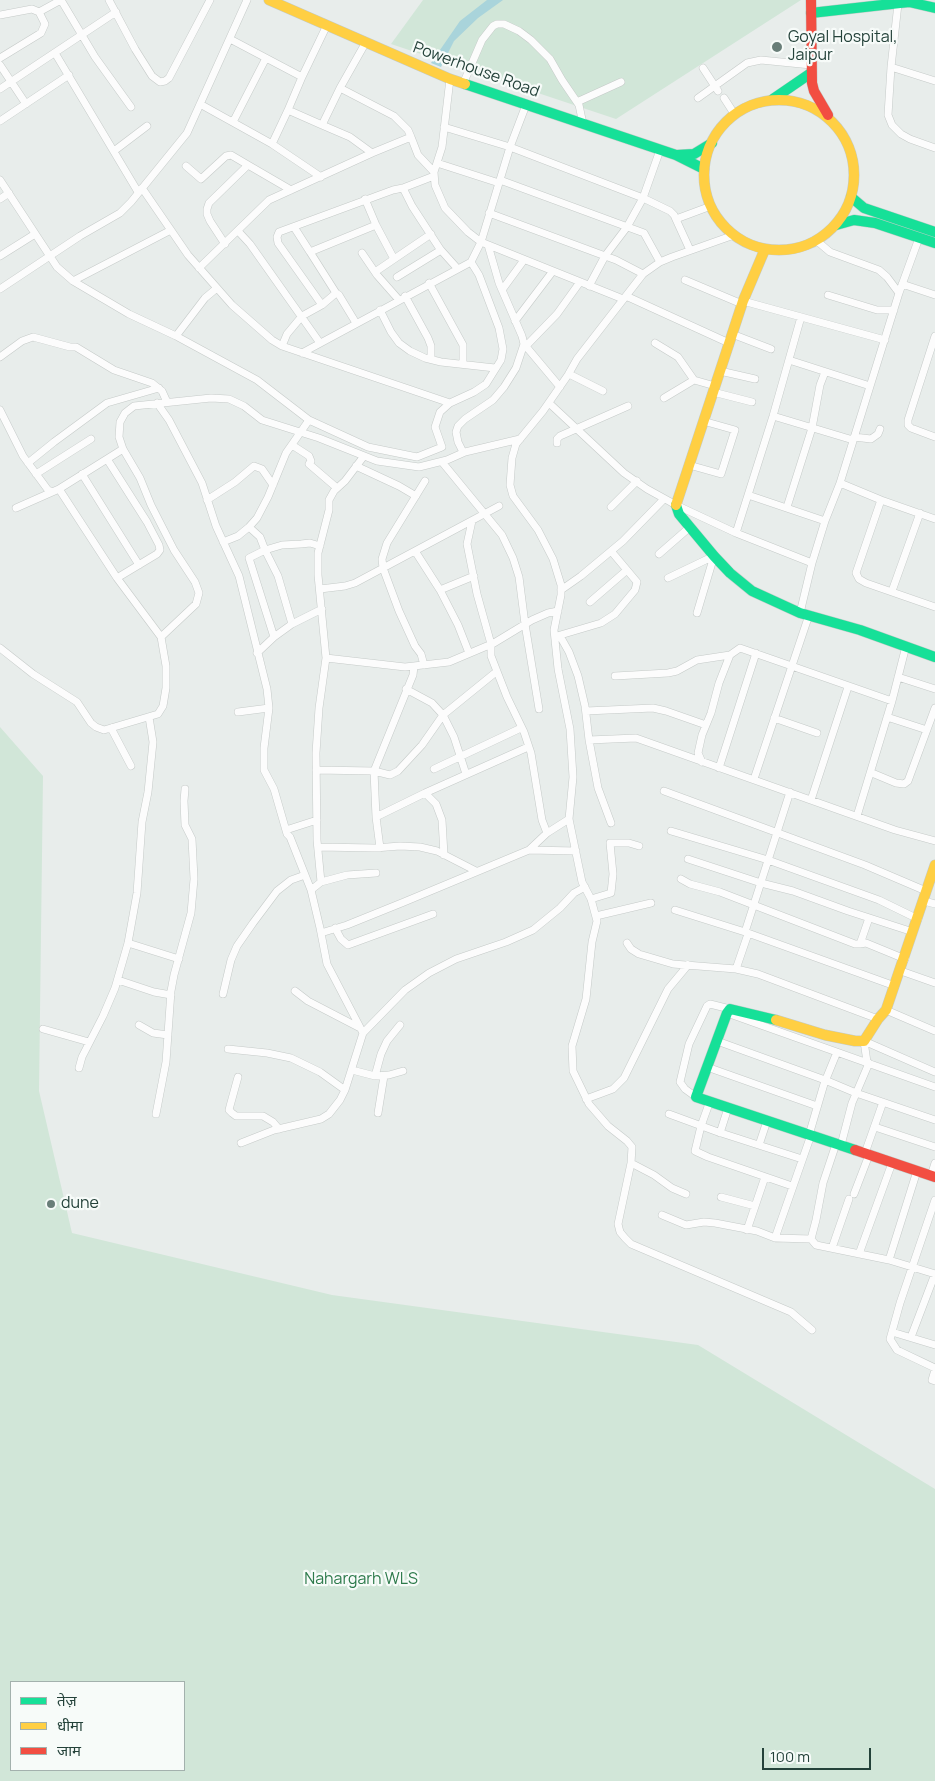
<!DOCTYPE html>
<meta charset="utf-8">
<style>
body{margin:0}
#map{position:relative;width:935px;height:1781px;overflow:hidden;background:#e8edeb;font-family:Manrope,"Noto Sans Devanagari",sans-serif}
canvas{display:block}
.legend{position:absolute;left:10px;top:1681px;width:175px;height:90px;box-sizing:border-box;background:#f7fbf9;border:1px solid #a3b1ad;margin:0;padding:6px 9px;list-style:none;font-size:15px;color:#24423a}
.legend li{display:flex;align-items:center;gap:10px;height:25px}
.legend b{width:25px;border:1px solid #a3b1ad}
.scale{position:absolute;left:762px;top:1748px;width:109px;height:22px;box-sizing:border-box;border:2px solid #24423a;border-top:0;padding-left:6px;font-size:15px;line-height:18px;white-space:nowrap;color:#24423a;-webkit-text-stroke:4px #f7fbf9;paint-order:stroke}
</style>
<div id="map">
<canvas width="935" height="1781"></canvas>
<ul class="legend">
<li><b style="height:6px;background:#16e098"></b>तेज़</li>
<li><b style="height:6px;background:#ffcf43"></b>धीमा</li>
<li><b style="height:6px;background:#f24e42"></b>जाम</li>
</ul>
<div class="scale">100 m</div>
</div>
<script>
const ctx = document.querySelector('canvas').getContext('2d');
ctx.lineJoin = 'round';
function paint(path, color) { ctx.fillStyle = color; ctx.fill(path, 'evenodd'); }
const poly = rows => new Path2D(rows.map(r => 'M' + r).join(''));
function strokePath(path, color, width, dash) { ctx.strokeStyle = color; ctx.lineWidth = width; ctx.lineCap = dash ? 'butt' : 'round'; ctx.setLineDash(dash || []); ctx.stroke(path); }
function label(font, color, halo, rows, align = 'center') {
  ctx.font = font + ' Manrope,sans-serif'; ctx.lineWidth = 4.5; ctx.setLineDash([]); ctx.textBaseline = 'middle'; ctx.strokeStyle = halo; ctx.fillStyle = color; for (const [text, x, y, turn = 0] of rows) {
    ctx.save(); ctx.translate(x, y); ctx.rotate((+turn || 0) * Math.PI / 180); ctx.textAlign = isNaN(turn) ? turn : align; if (halo) ctx.strokeText(text, 0, 0); ctx.fillText(text, 0, 0); ctx.restore();
  }
}
const green = poly([
 [423,0,801,0,616,119,391,44],
 [0,727,43,776,39,1091,72,1233,332,1295,698,1345,935,1489,935,1781,0,1781],
 [184,1682,184,1770,11,1770,11,1682]
]);
const water = poly([
 [487,0,503,0,478,18,454,41,441,67,431,63,460,21]
]);
const street = poly([
 [109,0,135,49,152,76,160,82,165,81,169,78,210,0],
 [898,4,891,67,888,115,892,125,901,134,910,139,935,148],
 [39,12,61,0,95,57,131,107],
 [0,15,32,9,39,12,45,24,41,33,0,58],
 [230,39,302,77,288,110,322,125],
 [55,53,138,192],
 [0,65,26,104],
 [891,67,935,81],
 [703,68,718,91],
 [302,77,327,25],
 [463,84,482,40,493,26,497,24,504,24,519,31,531,40,550,59,562,80,579,105,583,124],
 [340,88,394,116,408,130,411,137,372,153],
 [0,89,116,12],
 [698,98,747,63,761,60,811,65],
 [724,98,735,115],
 [577,102,621,82],
 [200,104,272,144],
 [288,110,272,144,321,177],
 [0,121,69,75],
 [233,122,266,58],
 [444,127,510,147,643,198,670,211,674,215,690,250],
 [411,137,418,155,434,172,442,147,450,79],
 [114,151,147,126],
 [437,163,499,183],
 [186,166,201,179,226,156,231,155,248,165],
 [434,172,435,185,445,208,468,232,481,242,623,299],
 [0,180,57,267,73,281,129,314,176,336,257,380,309,420,368,447,417,457,442,447,435,427,440,412,450,403,474,392,486,384,501,360,503,349,499,328,479,275,471,262],
 [500,180,644,233,660,262],
 [142,188,188,255,232,305,272,340,282,346,450,403],
 [403,188,434,176],
 [0,199,9,193],
 [365,199,376,225,394,259],
 [489,213,616,260,643,274],
 [676,219,711,206],
 [294,227,310,252],
 [238,231,250,244,320,343],
 [817,241,830,252,879,270,887,277,899,293],
 [225,244,210,221,207,214,207,209,209,203,248,165,291,190],
 [362,253,377,275,399,300],
 [0,256,35,234],
 [199,268,269,200,372,153,350,137,322,125,340,88,366,42],
 [375,272,431,234],
 [397,277,441,250],
 [685,280,742,304],
 [73,281,171,230],
 [429,283,463,345,463,364],
 [902,284,935,295],
 [589,286,605,256,627,227,643,198,660,150],
 [0,289,80,236,120,213,131,202,187,133,247,0],
 [502,290,524,260],
 [336,293,310,252,376,225],
 [828,295,877,310,894,310],
 [405,296,428,338,431,346,431,359],
 [626,296,729,343],
 [743,301,885,340],
 [322,305,278,243,277,237,279,232,393,190,403,188,412,206,440,249,457,268],
 [380,310,391,332,399,343,410,351,425,358,441,362,495,368],
 [515,321,553,271],
 [732,334,771,349],
 [176,336,205,298,217,288],
 [935,336,908,420,908,425,911,428,935,437],
 [655,343,678,357,694,380,715,386],
 [524,344,560,387],
 [282,346,287,334,302,316,322,305,336,293,339,295,356,323],
 [526,346,557,314,580,282],
 [302,353,471,262,481,242,510,147,526,105],
 [0,357,22,341,33,337,70,347,76,347,114,370,152,383,162,391,167,402],
 [789,360,870,386],
 [720,371,755,379],
 [569,374,603,391],
 [713,392,752,402],
 [664,398,694,380],
 [157,403,169,420,202,483,216,526,239,576,267,689,269,708,264,748,264,770,274,789,287,834,290,837,311,890],
 [549,403,624,473,647,489,676,505,736,533,812,563],
 [0,410,23,456,48,490,52,492],
 [773,416,853,440],
 [309,420,286,453,268,497,257,518,249,527,260,537,265,550,282,545,301,544,310,543,320,546],
 [854,437,871,439,878,434,880,429],
 [557,443,557,439,560,436,628,406],
 [292,445,309,456,311,461,309,464,337,488],
 [463,452,458,442,456,432,458,426,465,419,493,400,504,387,516,368,524,344,522,336,499,283,488,245],
 [107,459,147,522,159,545,160,550,157,554,117,578],
 [442,462,502,535,513,558,519,577,525,624,539,709],
 [28,463,54,442,107,403,159,388],
 [689,465,721,474,735,430,703,421],
 [356,466,399,486,416,496],
 [36,474,91,439],
 [82,474,139,565],
 [840,483,881,500,935,519],
 [59,489,117,578,161,637,196,604,199,593,195,582,174,550,151,505,140,478,123,449,119,437,120,422,125,413,134,406,211,398,229,399,244,406,262,420,319,438,377,461,419,467,447,460,465,452,520,439],
 [748,495,825,521],
 [207,500,235,482,254,466,262,469,273,485],
 [881,500,856,573,859,579,866,583,935,607],
 [611,507,637,481],
 [787,507,812,428,820,385,825,372],
 [16,508,59,489,123,449],
 [472,521,467,544,477,594,491,644,491,656,507,697,524,732,531,753,542,820,547,833],
 [736,533,773,416,801,317],
 [223,542,238,536,249,527],
 [265,550,278,576,292,624,274,637,249,558,265,550],
 [415,551,440,590,474,576],
 [659,554,690,527],
 [668,578,714,556,697,613],
 [320,589,345,586,355,583,499,506],
 [440,590,458,625,469,653],
 [561,590,581,576,623,541,664,499],
 [892,591,920,513],
 [590,602,627,570],
 [800,613,812,563,825,521,840,483,899,293,919,238],
 [292,624,322,609],
 [557,636,601,623,615,614,635,590,637,582,611,551],
 [560,636,569,652,578,676,585,706,589,740,598,788,611,823],
 [0,648,33,674,77,702,91,723,96,727,104,730,158,714,163,706,166,688,166,666,161,637],
 [257,653,274,637],
 [326,658,405,667,449,662,494,643,532,620,548,613,558,611],
 [424,665,421,654,415,646,399,611,383,568,382,559,387,543,425,481],
 [615,676,668,673,677,671,697,660,730,655],
 [898,677,935,689],
 [586,711,653,708,666,711,706,725],
 [238,712,269,708],
 [887,717,927,730],
 [774,718,817,733],
 [111,728,131,766],
 [589,740,636,738,895,830,935,841],
 [702,762,698,753,702,735,711,713,719,683,730,655,740,648,892,701],
 [719,768,756,653],
 [434,769,521,728],
 [316,770,374,771,390,775,398,771,422,745,443,715,432,703,406,689],
 [872,773,896,783,904,784,908,781,935,708],
 [466,774,454,737,443,715,496,672],
 [754,779,809,615],
 [664,791,865,865,926,891],
 [790,792,745,932,895,986],
 [425,793,436,804,442,820,444,855],
 [811,800,848,687],
 [857,816,892,701,906,646],
 [376,817,374,771,413,675,414,666],
 [569,819,547,833,529,850,576,851],
 [286,830,317,820],
 [671,831,768,860,879,900,918,919],
 [318,847,375,848,400,846,420,847,437,851,476,871],
 [380,848,376,817,425,793,528,747],
 [688,859,761,883,793,891,848,911,913,932],
 [681,879,690,884,720,892,855,944,860,944,869,918],
 [321,882,347,875,376,873],
 [591,899,611,893,613,874,610,843,629,843,639,846],
 [924,901,935,904],
 [675,910,745,932],
 [596,916,651,903],
 [335,928,341,939,348,945,433,914],
 [321,933,347,925,404,902,529,850],
 [128,943,179,959],
 [627,943,631,949,639,954,673,964,736,969,758,974,878,1019],
 [860,944,866,943,905,959],
 [736,969,748,934],
 [901,971,935,983],
 [118,980,154,992,171,995],
 [295,991,308,1001,360,1028],
 [223,994,231,960,237,946,253,923,277,891,291,880,305,875],
 [886,1010,935,1031],
 [727,1013,935,1087],
 [139,1025,153,1033,168,1035],
 [43,1029,89,1042],
 [363,1033,327,964,320,928,311,890,321,882,317,840,316,753,319,708,326,658,318,575,318,553,329,510,329,500,334,491,345,481,364,456],
 [717,1041,825,1080,856,1093,935,1120],
 [864,1041,935,1072],
 [864,1041,867,1062],
 [228,1049,267,1053,291,1058,320,1072,345,1090],
 [707,1067,817,1106],
 [79,1068,82,1057,103,1016,115,988,128,943,137,893,142,822,148,792,153,742,149,717],
 [352,1070,375,1076,389,1075,403,1071],
 [375,1076,381,1054,387,1041,400,1025],
 [238,1077,230,1106,229,1110,232,1113,236,1116,263,1116,273,1122,279,1129],
 [696,1097,685,1089,680,1082,689,1044,707,1006,710,1004,730,1009],
 [586,1099,613,1089,624,1078,668,989,688,965],
 [710,1101,701,1126,695,1151,708,1157,792,1186],
 [378,1113,384,1076],
 [156,1114,166,1062,171,991,174,975,191,913,194,879,192,839,185,825,184,801,185,789],
 [669,1114,718,1132,802,1159],
 [875,1127,935,1147],
 [720,1133,728,1108],
 [809,1135,824,1084,837,1052],
 [241,1143,274,1130,321,1119,329,1114,340,1100,345,1090,363,1033,405,990,429,973,456,959,506,942,533,930,560,908,574,893,585,887],
 [836,1144,823,1183,816,1220,811,1239,816,1245,889,1260,935,1274],
 [759,1145,767,1121],
 [841,1145,852,1103,869,1063],
 [865,1153,883,1102],
 [631,1163,618,1224,620,1232,625,1238,631,1244,791,1312,812,1330],
 [931,1176,935,1163],
 [686,1194,672,1188,654,1175,631,1163,632,1147,627,1141,608,1126,589,1104,573,1071,572,1046,586,999,592,942,597,921,591,899,582,882,569,819,573,777,570,729,558,669,554,630,561,595,561,585,553,559,538,530,513,496,510,485,512,458,516,444,543,411,568,375,577,359,643,274,660,262,672,257,734,235],
 [854,1194,869,1155],
 [721,1197,755,1206],
 [935,1200,900,1303,890,1339,897,1350,935,1368],
 [662,1215,686,1225,704,1222,715,1223,757,1231,775,1238,811,1135],
 [747,1230,765,1177],
 [775,1238,811,1239],
 [832,1248,849,1199],
 [859,1254,892,1163],
 [889,1260,917,1171],
 [892,1332,935,1345],
 [911,1337,935,1274],
 [935,1370,932,1380,935,1381]
]);
const fast = poly([
 [811,13,909,2,935,8],
 [465,84,676,155,704,169],
 [773,99,811,73],
 [677,155,694,154,712,143],
 [851,197,864,208,935,232],
 [836,225,854,220,875,223,935,243],
 [676,505,679,514,714,556,730,573,752,591,800,613,860,630,935,657],
 [776,1020,730,1009,727,1013,696,1097,855,1150]
]);
const slow = poly([
 [269,0,450,79,465,84],
 '704 175a75 75 0 1 1 150 0a75 75 0 1 1-150 0Z',
 [676,505,743,301,765,249],
 [776,1020,825,1035,855,1041,864,1041,878,1019,886,1010,935,865]
]);
const jam = poly([
 [811,0,812,83,814,91,828,115],
 [855,1150,935,1177]
]);
const markers = [
 [777,47,6,"#697e78"],
 [51,1204,5,"#697e78"]
];
const poiNames = [
 ["Goyal Hospital,",788,38],
 ["Jaipur",788,56],
 ["dune",61,1204]
];
const streetNames = [
 ["Powerhouse Road",476,70,20]
];
const parkNames = [
 ["Nahargarh WLS",361,1580]
];
paint(green, '#d1e6d8');
paint(water, '#a9d4db');
strokePath(street, '#c5cac8', 8);
strokePath(fast, '#c3cbc8', 11);
strokePath(slow, '#c3cbc8', 11);
strokePath(jam, '#c3cbc8', 11);
strokePath(street, '#fcfcfc', 7);
strokePath(fast, '#16e098', 10);
strokePath(slow, '#ffcf43', 10);
strokePath(jam, '#f24e42', 10);
for (const [x, y, r, color] of markers) { const dot = new Path2D(); dot.arc(x, y, r, 0, 2 * Math.PI); ctx.fillStyle = color; ctx.fill(dot); strokePath(dot, '#f7fbf9', 2); }
label('16px', '#24423a', '#f7fbf9', poiNames, 'left');
label('16px', '#24423a', '#f7fbf9', streetNames);
label('16px', '#2d7a4b', '#f7fbf9', parkNames);
</script>
